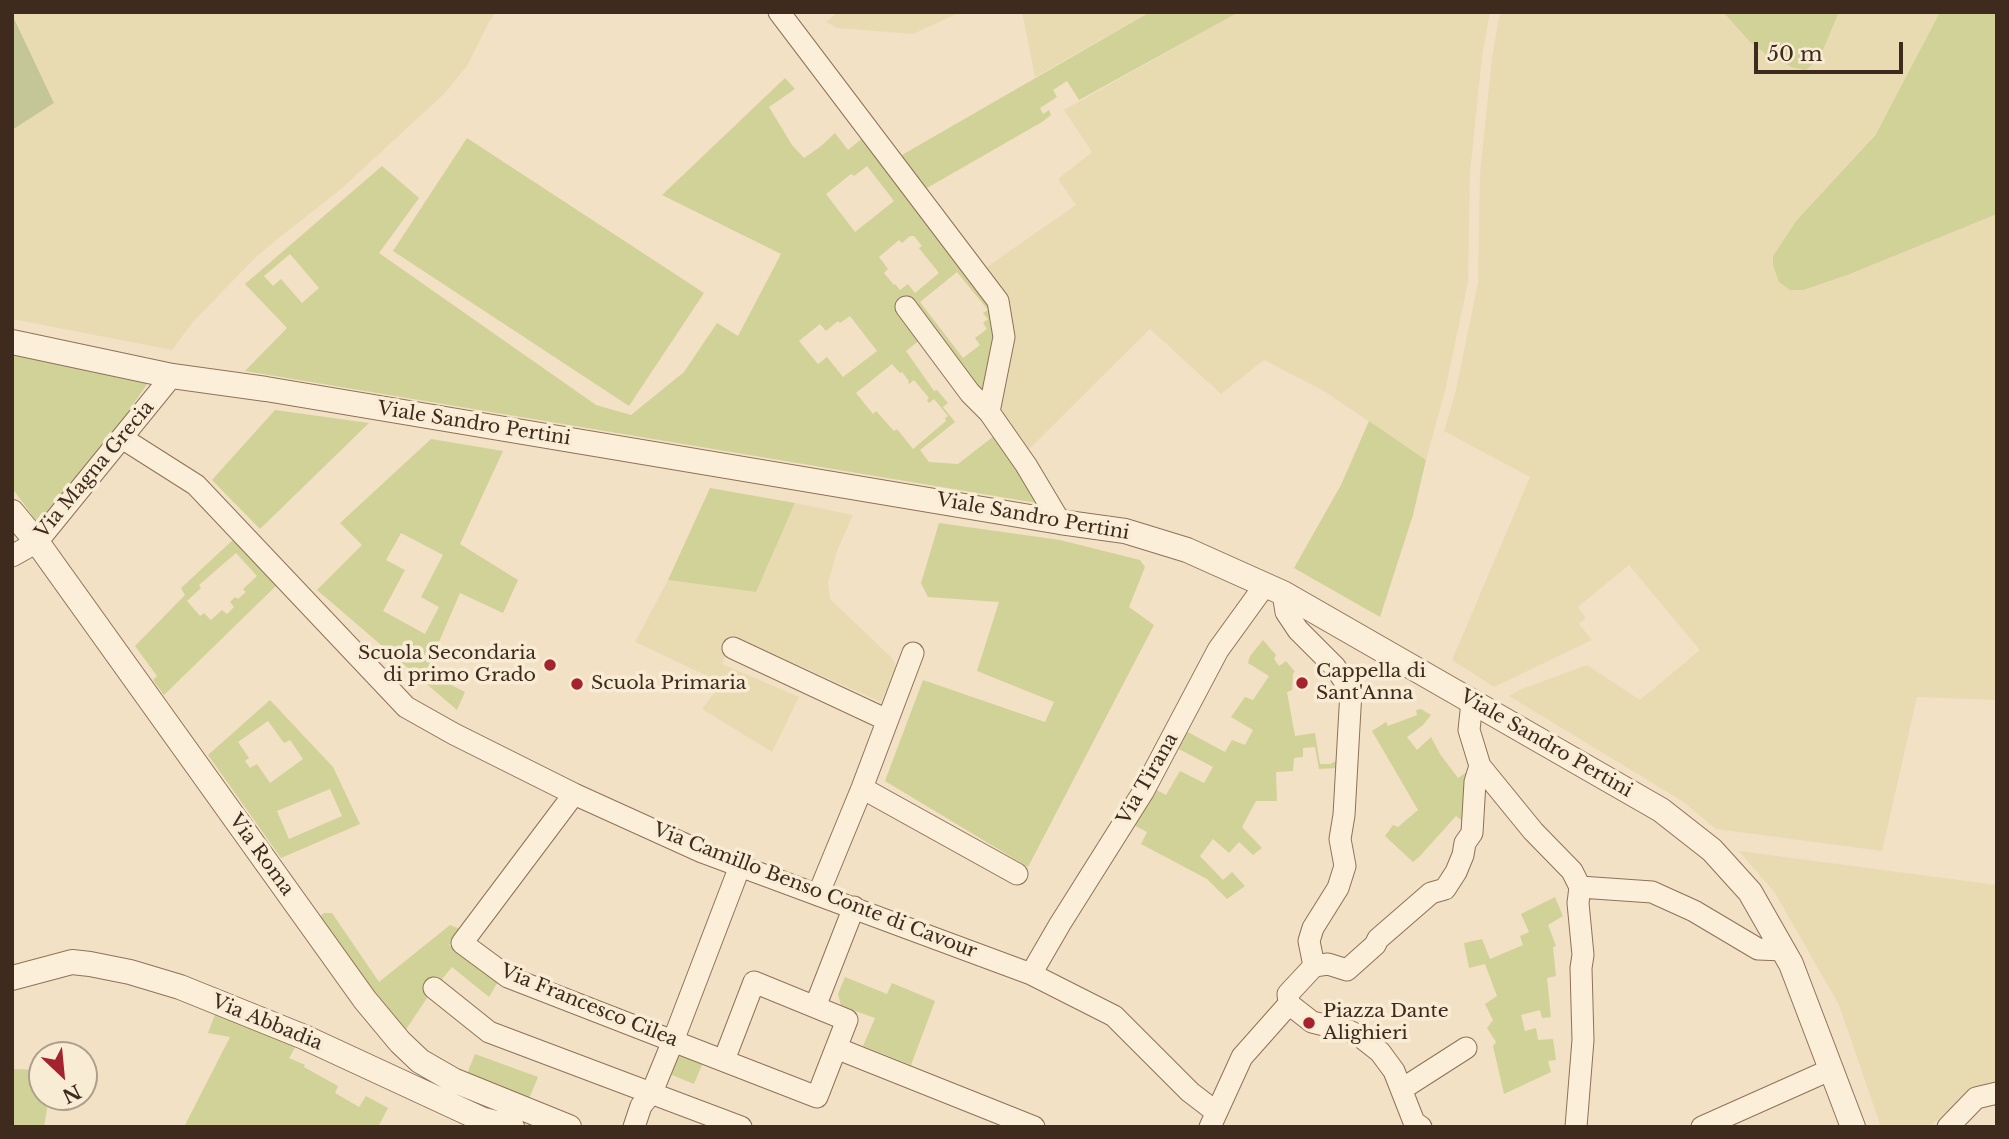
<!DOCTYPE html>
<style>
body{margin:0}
#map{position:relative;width:2009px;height:1139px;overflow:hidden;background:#f2e1c5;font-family:"Libre Baskerville",serif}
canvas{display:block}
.frame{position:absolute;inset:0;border:14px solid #3e2b1e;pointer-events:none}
.north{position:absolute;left:28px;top:1041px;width:70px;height:70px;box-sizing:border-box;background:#f9ecd5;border:2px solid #ae9f8c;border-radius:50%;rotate:154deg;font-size:19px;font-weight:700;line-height:28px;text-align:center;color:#3e2b1e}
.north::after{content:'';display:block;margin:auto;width:24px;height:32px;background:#a4232e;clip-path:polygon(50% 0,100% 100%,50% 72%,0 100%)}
.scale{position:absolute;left:1754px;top:42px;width:149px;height:32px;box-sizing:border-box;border:4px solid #3e2b1e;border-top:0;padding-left:9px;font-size:21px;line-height:24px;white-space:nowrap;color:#3e2b1e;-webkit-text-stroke:5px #f9ecd5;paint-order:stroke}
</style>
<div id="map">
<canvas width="2009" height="1139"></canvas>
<div class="frame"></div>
<div class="north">N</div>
<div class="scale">50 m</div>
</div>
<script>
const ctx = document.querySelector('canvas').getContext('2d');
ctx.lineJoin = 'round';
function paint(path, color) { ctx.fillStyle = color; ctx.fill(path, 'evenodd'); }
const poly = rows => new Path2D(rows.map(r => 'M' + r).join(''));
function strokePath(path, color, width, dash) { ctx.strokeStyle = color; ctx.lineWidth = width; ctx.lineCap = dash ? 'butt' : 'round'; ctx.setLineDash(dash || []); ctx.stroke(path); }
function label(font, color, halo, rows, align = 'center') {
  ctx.font = font + ' "Libre Baskerville",serif'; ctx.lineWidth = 7; ctx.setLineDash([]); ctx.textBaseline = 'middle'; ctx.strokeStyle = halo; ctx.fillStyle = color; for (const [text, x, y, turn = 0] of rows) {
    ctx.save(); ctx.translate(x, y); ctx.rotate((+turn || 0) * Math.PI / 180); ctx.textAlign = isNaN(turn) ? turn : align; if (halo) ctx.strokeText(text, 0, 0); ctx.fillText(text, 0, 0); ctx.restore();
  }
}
const farmland = poly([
 [12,12,496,12,489,22,467,66,445,93,340,190,280,237,254,259,192,323,172,350,12,319,12,130,54,103],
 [838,12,961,12,913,34,837,28,826,22],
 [1022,12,1150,12,1035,77],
 [1239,12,1490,12,1482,56,1470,173,1468,282,1445,391,1426,460,1324,391,1264,360,1221,394,1150,329,1025,453,996,409,1006,358,981,271,1076,205,1058,179,1092,152,1064,110],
 [1500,12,1723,12,1751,43,1766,54,1820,57,1839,12,1940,12,1877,132,1796,221,1773,256,1850,274,1997,214,1997,700,1917,697,1882,851,1716,829,1682,801,1509,696,1522,689,1587,665,1640,700,1700,650,1629,565,1578,607,1586,618,1579,624,1592,640,1494,687,1452,660,1530,477,1444,431,1455,394,1478,283,1480,173,1492,58],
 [795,503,853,515,837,551,828,583,830,599,892,658,896,667,881,702,735,637,722,664,799,697,772,752,702,709,722,683,635,642,668,580,756,592],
 [1739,851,1997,885,1997,1083,1961,1100,1929,1127,1881,1127,1839,1005,1775,893]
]);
const green = poly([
 [1150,12,1239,12,1079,100,1067,81,1053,90,1057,97,1040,108,1043,114,1049,110,1051,115,1042,122,920,192,895,159],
 [1723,12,1839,12,1820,57,1806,70,1794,68,1766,54,1751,43],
 [1940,12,1997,12,1997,214,1850,274,1803,290,1790,290,1779,282,1773,265,1773,256,1796,221,1876,134],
 [785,78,795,89,769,107,792,145,804,158,820,147,835,133,848,150,864,137,987,299,995,341,985,413,1043,504,245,371,287,328,245,284,382,166,419,198,379,253,596,405,631,415,684,372,717,323,738,336,781,254,662,195],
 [867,166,894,201,855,232,826,194,851,174,854,176],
 [910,236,914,236,922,246,919,248,939,273,915,293,908,284,900,290,895,284,894,285,884,273,888,269,879,257,899,240,902,243],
 [290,254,319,288,302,303,281,279,273,286,264,276],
 [957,272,988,310,983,313,988,319,983,323,987,329,975,338,980,345,963,358,920,302],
 [850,316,877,351,843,377,827,357,818,364,799,341,820,324,826,331,838,321,840,323],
 [921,339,994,436,958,464,929,462,920,450,955,422,943,407,948,403,937,390,934,391,906,351],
 [892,364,900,373,902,372,909,381,908,382,909,384,914,380,929,398,927,400,929,403,934,399,948,416,945,418,946,421,913,449,897,429,894,431,876,411,873,414,856,393],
 [467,138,704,293,629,406,393,251],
 [12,349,152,377,118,426,40,526,12,488],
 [275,410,369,423,260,529,212,480],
 [1369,421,1426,460,1413,515,1380,617,1294,568,1341,485],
 [431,439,503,451,460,544,518,580,503,613,460,593,426,672,465,692,457,710,317,590,362,545,340,523],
 [401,533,443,555,421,597,439,607,425,634,383,611,405,570,386,560],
 [710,488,795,503,756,592,668,580],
 [939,523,1060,540,1140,560,1145,567,1129,607,1154,625,1028,867,885,781,923,680,1045,722,1054,702,977,671,999,602,928,597,921,583],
 [235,538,279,583,164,695,153,680,157,676,135,646,185,595,181,588],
 [236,553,257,576,243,589,246,592,238,599,235,597,230,602,234,607,227,614,222,610,211,620,204,613,200,616,187,601,201,588,199,585],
 [1263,640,1276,655,1274,659,1279,666,1286,661,1295,672,1293,673,1292,690,1287,692,1295,736,1315,733,1320,764,1330,764,1338,760,1337,768,1319,769,1315,747,1303,748,1303,757,1294,758,1293,771,1276,772,1277,801,1256,801,1242,827,1262,848,1253,855,1239,842,1229,853,1213,839,1200,856,1223,880,1232,872,1245,886,1227,899,1207,879,1141,844,1147,832,1130,823,1153,788,1166,795,1180,771,1204,783,1213,767,1175,747,1184,730,1225,752,1232,740,1245,745,1253,730,1231,717,1245,697,1253,700,1269,676,1248,663,1250,656],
 [270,700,333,767,360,824,281,858,208,755],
 [268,721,284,743,290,740,303,759,270,783,257,764,250,768,245,761,249,758,238,742],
 [330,789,342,816,289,839,277,811],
 [1421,709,1431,715,1423,725,1407,737,1417,750,1431,737,1440,754,1458,778,1471,769,1463,817,1461,820,1456,816,1420,856,1413,862,1385,836,1393,825,1398,827,1418,810,1372,731,1386,722,1388,726,1417,715,1416,710],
 [1555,897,1563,916,1548,925,1556,946,1553,947,1556,976,1547,978,1551,1017,1542,1018,1540,1010,1521,1015,1525,1031,1536,1028,1538,1040,1553,1039,1556,1060,1548,1061,1551,1072,1504,1094,1493,1046,1496,1042,1487,1028,1493,1020,1485,1004,1497,996,1485,964,1469,968,1464,943,1482,939,1490,959,1523,945,1520,936,1529,932,1521,914],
 [324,913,332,913,379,982,450,925,460,929,449,945,473,965,499,980,489,997,452,967,429,995,405,1031,390,1021,317,919],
 [845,977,887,994,892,983,935,1001,911,1065,863,1046,875,1018,841,1006,838,994],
 [217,1009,296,1046,289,1058,305,1065,304,1067,338,1086,335,1093,359,1107,366,1096,388,1108,378,1127,184,1127,230,1037,208,1033],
 [475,1054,538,1077,528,1101,466,1076],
 [681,1054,704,1060,694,1084,667,1073,677,1056],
 [12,1069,42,1070,42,1097,49,1097,44,1127,12,1127]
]);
const cemetery = poly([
 [12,14,54,103,12,130]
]);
const minor = poly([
 [779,12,998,301,1004,337,989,412,1026,465,1060,522],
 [906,307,970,393,989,412],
 [122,438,196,485,406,707,454,734,574,794,702,852,1031,974,1114,1016,1190,1092,1216,1112],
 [12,556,37,542,172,376],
 [733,648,887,720],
 [1472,702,1469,730,1480,766,1533,831,1572,871,1580,887,1578,903,1583,955,1581,968,1583,1040,1576,1127],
 [862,788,1017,874],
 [574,794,462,943,508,977,817,1097,847,1020,754,982,724,1060],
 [1580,887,1652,892,1694,911,1758,949,1784,950],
 [818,895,862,788,913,653],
 [1314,966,1328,964,1347,970,1375,945,1378,939,1431,893,1445,889,1456,872,1463,855,1465,843,1472,833,1475,782,1480,766],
 [1031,974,1060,924,1143,792,1218,650,1265,585],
 [434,988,489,1032,741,1127],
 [1289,1004,1312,1022,1349,1031,1361,1037,1380,1052,1394,1071,1414,1122,1421,1127],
 [815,1007,854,907],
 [836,1048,1034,1127],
 [1402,1089,1466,1048],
 [634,1127,641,1106,652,1092,673,1041,740,866],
 [1210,1127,1242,1057,1289,1004,1288,994,1314,966,1309,941,1313,928,1338,888,1345,866,1340,839,1344,815,1351,691,1335,667,1298,630,1286,612,1283,593],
 [1702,1127,1832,1069],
 [1948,1127,1976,1098,1997,1093]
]);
const tertiary = poly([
 [12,342,172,376,266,389,1060,522,1125,531,1187,550,1283,593,1661,810,1712,850,1750,892,1791,964,1853,1127],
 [12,512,37,542,365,1000,400,1042,420,1061,453,1080,569,1127],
 [12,978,72,962,90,964,130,972,180,987,304,1037,481,1119,512,1127]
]);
const markers = [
 [550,665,7,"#a4232e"],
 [1302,683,7,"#a4232e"],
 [577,684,7,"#a4232e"],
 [1309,1023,7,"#a4232e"]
];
const streetNames = [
 ["Viale Sandro Pertini",474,424,9],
 ["Via Magna Grecia",95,470,-50],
 ["Viale Sandro Pertini",1033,517,10],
 ["Viale Sandro Pertini",1546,744,30],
 ["Via Tirana",1148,779,-60],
 ["Via Roma",261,855,54],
 ["Via Camillo Benso Conte di Cavour",815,891,21],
 ["Via Francesco Cilea",589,1006,22],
 ["Via Abbadia",267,1023,22]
];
const poiNames = [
 ["Scuola Secondaria",536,654,"right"],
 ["di primo Grado",536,676,"right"],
 ["Cappella di",1316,672],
 ["Sant'Anna",1316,694],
 ["Scuola Primaria",591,684],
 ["Piazza Dante",1323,1012],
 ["Alighieri",1323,1034]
];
paint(farmland, '#e9dbb1');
paint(green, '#d0d297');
paint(cemetery, '#c4c697');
strokePath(minor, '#8f7159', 23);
strokePath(tertiary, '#8f7159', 26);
strokePath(minor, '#fcefd9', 21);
strokePath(tertiary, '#fcefd9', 24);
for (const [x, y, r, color] of markers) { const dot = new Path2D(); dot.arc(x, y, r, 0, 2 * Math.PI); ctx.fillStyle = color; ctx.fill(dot); strokePath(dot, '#f9ecd5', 2.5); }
label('19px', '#3e2b1e', '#f9ecd5', streetNames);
label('19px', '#3e2b1e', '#f9ecd5', poiNames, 'left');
</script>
